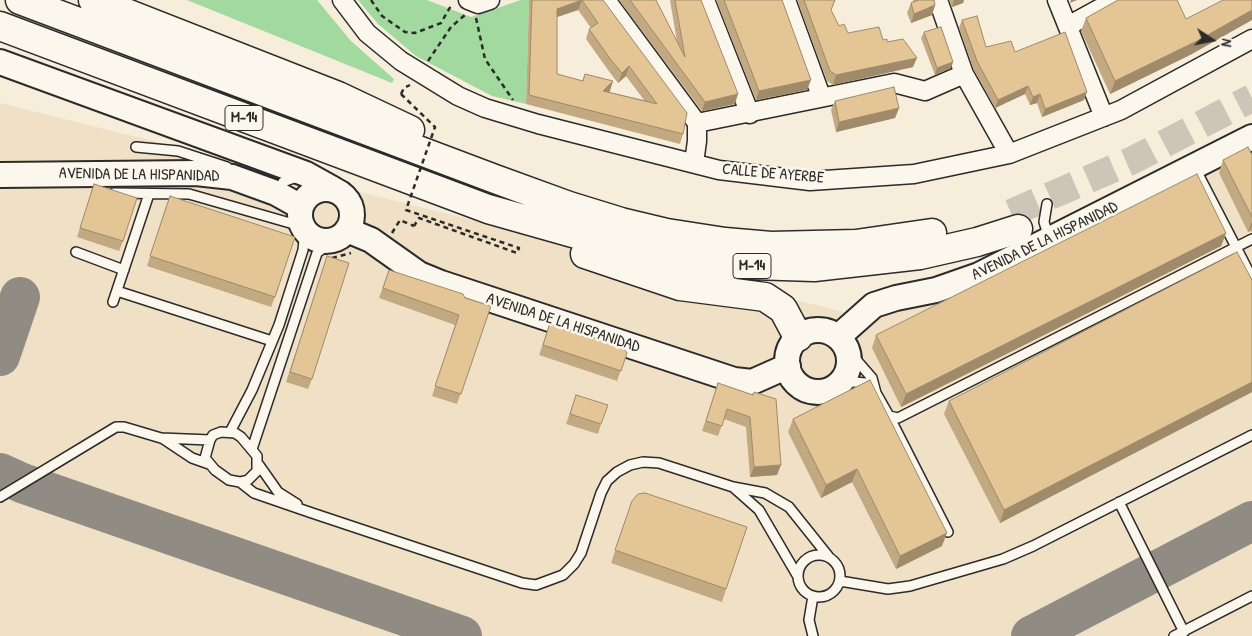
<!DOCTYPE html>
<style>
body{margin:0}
#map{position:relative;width:1252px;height:636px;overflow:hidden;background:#f6eddb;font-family:"Patrick Hand",sans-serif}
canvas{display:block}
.north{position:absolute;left:1187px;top:15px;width:50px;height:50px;-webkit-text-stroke:4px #fbf7ec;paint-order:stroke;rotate:101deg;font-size:14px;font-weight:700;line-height:20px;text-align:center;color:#2b2b2b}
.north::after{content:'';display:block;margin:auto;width:18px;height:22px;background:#2b2b2b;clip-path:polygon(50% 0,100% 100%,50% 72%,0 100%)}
</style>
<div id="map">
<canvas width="1252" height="636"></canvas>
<div class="north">N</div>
</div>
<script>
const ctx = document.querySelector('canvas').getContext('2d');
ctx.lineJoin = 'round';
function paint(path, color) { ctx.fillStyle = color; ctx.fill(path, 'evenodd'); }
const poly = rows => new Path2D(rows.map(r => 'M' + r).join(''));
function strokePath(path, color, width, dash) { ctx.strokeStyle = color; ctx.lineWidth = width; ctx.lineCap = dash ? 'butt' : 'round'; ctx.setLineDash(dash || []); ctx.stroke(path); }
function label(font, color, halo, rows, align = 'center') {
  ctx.font = font + ' "Patrick Hand",sans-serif'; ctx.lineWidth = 5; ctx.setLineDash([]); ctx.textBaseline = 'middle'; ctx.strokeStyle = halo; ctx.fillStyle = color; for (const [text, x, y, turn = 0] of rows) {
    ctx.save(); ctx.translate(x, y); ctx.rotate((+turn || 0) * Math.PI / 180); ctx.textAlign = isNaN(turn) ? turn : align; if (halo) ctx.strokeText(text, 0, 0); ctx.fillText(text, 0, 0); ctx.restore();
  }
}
const built = poly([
 [0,103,876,320,1252,134,1252,636,0,636]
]);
const green = poly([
 [187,0,317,0,351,41,394,79,392,83],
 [358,0,427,0,471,17,521,0,529,0,526,104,492,96,416,56,378,24]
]);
const taxiway = poly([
 [0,356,20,297],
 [0,473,22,483,462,636],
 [1031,636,1252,521]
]);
const highwayTunnel = poly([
 [1011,213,1133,160,1252,98]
]);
const path = poly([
 [371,0,382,16,405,32,415,33,441,23,452,4],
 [476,18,485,59,513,100],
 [428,61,451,27,465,15],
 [401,94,404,88,410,85],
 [392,233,400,220,414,226],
 [332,258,351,253]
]);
const lane = poly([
 [136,147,178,151,227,167],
 [1195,168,1252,278],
 [114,193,189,194,304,227],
 [277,193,283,182,299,176],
 [1047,204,1044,222,1049,238],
 [76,252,124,270],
 [117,291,272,341],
 [113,302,149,194],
 [846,348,872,378,876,393,889,416,898,418,1252,239],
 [841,381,866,383,873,390],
 [889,416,948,532],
 [221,432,235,433,241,437,257,456,257,471,248,480,240,482,229,480,215,470,205,458,210,440,213,435,221,432],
 [230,432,252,390,279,325,303,250,305,230],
 [162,438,192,458,209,464],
 [252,449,317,253,334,240],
 [259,465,278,492,297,504],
 [240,482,254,493,312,513,522,583,536,585,563,575,574,564,581,553,601,493,607,481,617,472,630,465,643,462,659,463,733,487,765,493,789,507,829,557],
 [733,487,759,510,797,575],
 [0,497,116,427,124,427,161,438,210,440],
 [1119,502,1184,632],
 '798 576a21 21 0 1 1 42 0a21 21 0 1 1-42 0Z',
 [840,581,888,589,910,586,1003,559,1033,546,1252,435],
 [813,636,809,620,813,596],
 [1174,636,1252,596]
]);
const street = poly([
 [342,0,367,33,401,61,458,96,485,108,538,124,719,170,810,181,914,174,1009,154,1121,110,1252,39],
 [468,0,478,4,490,0],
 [606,0,697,123],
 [705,0,750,114],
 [786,0,821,96],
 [938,0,964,74,1009,154],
 [1057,0,1104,117],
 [1068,26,1115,0],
 [697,123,894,83,925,91,964,74],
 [694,163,697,141,697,123]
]);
const secondary = poly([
 [0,62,306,174,333,189],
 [0,175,196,173,232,177,276,193,301,207],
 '300 215a26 26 0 1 1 52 0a26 26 0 1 1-52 0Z',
 [347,230,371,240,419,274,441,283,734,380,752,382,788,366],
 '787 361a31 31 0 1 1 62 0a31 31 0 1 1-62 0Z',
 [838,337,874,305,896,298,936,290,979,275,1252,137]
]);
const highway = poly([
 [20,0,495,179,569,206,621,222,667,233,725,242,771,246,856,244,932,233],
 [93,0,338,96,410,130],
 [0,26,488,209,640,252,722,264,814,267,920,255,977,242,1018,229],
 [585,254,680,286,765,297,783,309,798,337]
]);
const pathBridge = poly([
 [401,94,435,127,406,210,519,248,517,253,419,218,414,226]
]);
const wall = poly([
 [529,0,603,0,683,134,680,144,526,104],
 [578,10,591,28,589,29,586,39,608,70,618,83,626,76,644,100,609,92,610,91,585,74,582,81,557,74,557,17],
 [619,0,656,0,677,42,670,0,701,0,735,104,702,111],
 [716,0,782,0,807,90,756,100],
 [797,0,835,0,831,10,839,26,848,33,883,40,887,42,913,67,833,85,827,81],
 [913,0,934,0,935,5,932,15,911,23,907,13,911,3,913,2],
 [949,0,964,0,963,3,952,7],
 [1178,2,1192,54,1110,94,1081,31,1086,18],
 [962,20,986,47,1084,100,1042,117,1037,103,1030,105,1025,94,995,108,974,70,959,28],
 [924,32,951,68,935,75,921,38],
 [835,101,899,108,895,118,836,132,831,110],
 [1252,155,1252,232,1250,231,1248,232,1219,173,1223,160],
 [94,184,123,241,119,251,77,237],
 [166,206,275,297,271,307,147,266],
 [1226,233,1221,246,901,407,872,348,876,335],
 [327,256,312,379,308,389,286,382],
 [389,270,491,306,457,404,432,396,455,325,379,298],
 [1252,280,1252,392,1000,523,944,414,949,401],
 [550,323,627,353,617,381,539,355],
 [870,380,942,546,896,569,852,482,821,498,788,432,793,419],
 [718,383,753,395,777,475,750,477,746,427,724,419,718,436,702,431],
 [576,395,601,424,598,434,566,424],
 [632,501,726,589,722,602,611,563]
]);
const shadedWall = poly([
 [582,0,578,10,554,18,557,9],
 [954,0,964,0,963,3,952,7],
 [1071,0,1077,0,1070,3],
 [935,5,932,15,911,23,914,14],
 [1252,10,1252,20,1192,54,1110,94,1115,81],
 [917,58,913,67,833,85,836,75],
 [953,62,951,68,935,75,937,68],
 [629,66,626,76,618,83,622,73],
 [811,80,807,90,756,100,759,91],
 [613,81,610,91,600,100,603,91],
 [1028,86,1025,94,995,108,998,100],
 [1087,92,1084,100,1042,117,1045,109],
 [738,94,735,104,702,111,705,102],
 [1040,94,1037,103,1030,105,1033,97],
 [899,108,895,118,836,132,839,122],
 [1252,221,1252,226,1250,231,1248,232],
 [1226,233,1221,246,901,407,906,394],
 [1252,382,1252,392,1000,523,1004,510],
 [781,465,777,475,750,477,754,467],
 [857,469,852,482,821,498,826,485],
 [947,533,942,546,896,569,900,556]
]);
const building = poly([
 [532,0,603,0,687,113,683,134,529,95,532,0],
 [582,0,598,23,589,29,611,60,622,73,629,66,657,104,603,91,613,81,585,74,583,81,557,74,557,9,582,0],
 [630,0,656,0,685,57,675,0,701,0,738,94,705,102,630,0],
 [724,0,782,0,811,80,759,91,724,0],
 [804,0,835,0,831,10,839,26,844,24,848,33,879,27,883,40,887,39,887,42,903,39,917,58,836,75,830,71,804,0],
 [918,0,934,0,935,5,914,14,911,3,918,0],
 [1118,0,1177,0,1186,19,1223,0,1252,0,1252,10,1197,41,1115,81,1086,18,1118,0],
 [977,16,986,47,1011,41,1015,52,1065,32,1087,92,1045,109,1040,94,1033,97,1028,86,998,100,977,61,962,20,977,16],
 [941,27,953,62,937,68,924,32,941,27],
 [894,87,899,108,839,122,835,101,894,87],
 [1248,147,1252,155,1252,217,1223,160,1248,147],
 [1197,174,1226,233,906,394,876,335,1197,174],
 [94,184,137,198,123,241,80,228,94,184],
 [170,196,295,237,275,297,150,256,170,196],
 [1237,252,1252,280,1252,382,1004,510,949,401,1237,252],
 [327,256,349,263,312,379,290,372,327,256],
 [389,270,463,294,465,298,491,306,461,394,435,386,459,315,383,288,389,270],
 [550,323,623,347,627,353,621,371,543,345,550,323],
 [870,380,947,533,900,556,857,469,826,485,793,419,870,380],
 [718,383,753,395,754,392,776,399,781,465,754,467,750,417,727,409,722,426,706,421,718,383],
 [576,395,608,405,601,424,570,414,576,395],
 [645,493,747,527,726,589,615,550,632,501,638,494,645,493]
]);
const shields = [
 [244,118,38],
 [752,266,38]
];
const shieldNames = [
 ["M-14",244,118],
 ["M-14",752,266]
];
const streetNames = [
 ["CALLE DE AYERBE",773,174,5],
 ["AVENIDA DE LA HISPANIDAD",139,175,1],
 ["AVENIDA DE LA HISPANIDAD",1045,241,-26],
 ["AVENIDA DE LA HISPANIDAD",563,323,18]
];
paint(built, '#f0e1c6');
paint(green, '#a1d99e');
strokePath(taxiway, '#908c83', 40);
strokePath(highwayTunnel, '#cdc6b8', 28, [28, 14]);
strokePath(lane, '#2b2b2b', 12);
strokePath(street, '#2b2b2b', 21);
strokePath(secondary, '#2b2b2b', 28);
strokePath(highway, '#2b2b2b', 31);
strokePath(path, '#2b2b2b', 2.5, [5, 4]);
strokePath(lane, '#fbf7ec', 9);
strokePath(street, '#fbf7ec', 18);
strokePath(secondary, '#fbf7ec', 24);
strokePath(highway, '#fbf7ec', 28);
strokePath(pathBridge, '#2b2b2b', 2.5, [5, 4]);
paint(wall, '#c3a981');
paint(shadedWall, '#9f8a69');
paint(building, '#e3c596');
strokePath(building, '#9f8a69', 1);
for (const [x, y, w] of shields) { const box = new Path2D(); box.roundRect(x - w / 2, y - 12.5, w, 25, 4); ctx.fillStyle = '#fbf7ec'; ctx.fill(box); strokePath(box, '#2b2b2b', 1); }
label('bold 15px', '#2b2b2b', null, shieldNames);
label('16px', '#2b2b2b', '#fbf7ec', streetNames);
</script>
